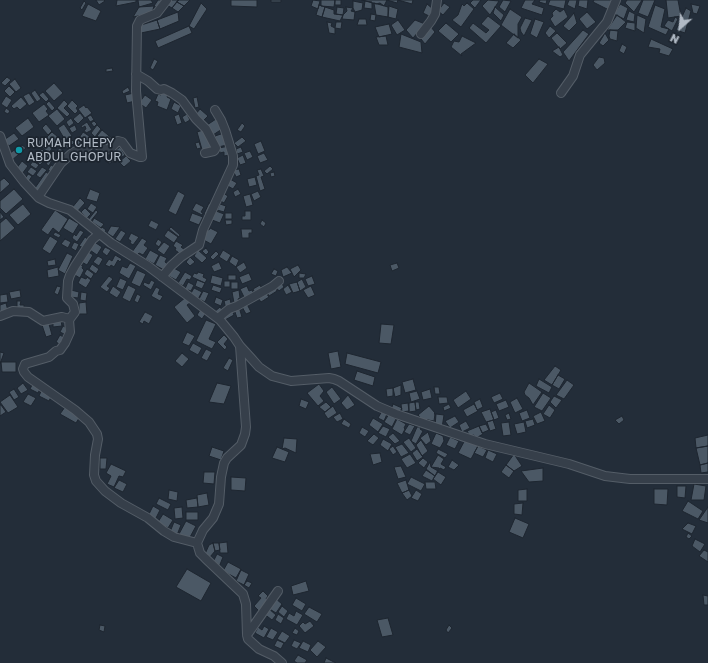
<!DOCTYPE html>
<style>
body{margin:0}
#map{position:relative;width:708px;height:663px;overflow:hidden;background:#232d39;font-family:"Golos Text",sans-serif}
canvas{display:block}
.north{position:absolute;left:660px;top:8px;width:40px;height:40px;-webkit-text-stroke:3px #1c242e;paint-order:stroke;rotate:207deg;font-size:11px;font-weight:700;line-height:16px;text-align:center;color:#b1bac5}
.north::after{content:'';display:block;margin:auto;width:14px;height:18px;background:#b1bac5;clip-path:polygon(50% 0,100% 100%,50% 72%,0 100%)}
</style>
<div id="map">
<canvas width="708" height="663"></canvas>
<div class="north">N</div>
</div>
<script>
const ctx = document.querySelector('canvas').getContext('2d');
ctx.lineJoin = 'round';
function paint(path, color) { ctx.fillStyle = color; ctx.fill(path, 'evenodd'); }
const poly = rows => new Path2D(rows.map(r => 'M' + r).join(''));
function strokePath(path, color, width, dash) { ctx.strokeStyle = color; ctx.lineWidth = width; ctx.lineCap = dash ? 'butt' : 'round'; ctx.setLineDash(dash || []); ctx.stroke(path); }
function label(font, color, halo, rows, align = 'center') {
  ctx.font = font + ' "Golos Text",sans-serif'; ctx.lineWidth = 3.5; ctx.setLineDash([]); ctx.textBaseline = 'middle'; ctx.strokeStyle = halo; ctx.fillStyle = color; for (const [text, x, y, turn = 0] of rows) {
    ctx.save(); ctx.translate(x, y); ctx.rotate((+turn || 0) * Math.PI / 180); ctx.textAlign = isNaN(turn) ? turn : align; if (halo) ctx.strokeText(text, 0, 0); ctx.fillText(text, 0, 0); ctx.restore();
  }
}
const building = poly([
 [96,0,104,0,105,1,99,5,96,0],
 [117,0,136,0,136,2,116,6,117,0],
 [138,0,151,0,153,3,139,7,138,0],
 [158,0,166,0,159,9,154,6,158,0],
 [169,0,178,0,172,8,165,4,169,0],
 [179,0,190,0,184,6,177,2,179,0],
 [231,0,257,0,257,7,231,6,231,0],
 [271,0,281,0,281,2,271,2,271,0],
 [313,0,320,1,318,9,311,6,313,0],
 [321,0,335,0,334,7,321,6,321,0],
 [335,0,341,0,341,5,335,5,335,0],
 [362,0,387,0,384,6,380,3,376,4,362,0],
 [387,0,398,0,397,3,387,0],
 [398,0,413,0,412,4,398,0],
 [473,0,481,0,475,8,470,3,473,0],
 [488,0,499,1,490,15,482,6,488,0],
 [503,0,511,1,505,12,499,7,503,0],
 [525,0,535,0,532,4,544,8,542,15,521,8,525,0],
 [540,0,547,0,546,4,539,2,540,0],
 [550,0,566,0,564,9,548,5,550,0],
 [569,0,577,0,575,9,567,5,569,0],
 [579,0,588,0,587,9,578,6,579,0],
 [594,0,614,0,609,10,593,2,594,0],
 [627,0,642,0,634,12,625,3,627,0],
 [643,0,655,0,648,17,638,13,643,0],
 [666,0,678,0,681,16,668,18,666,0],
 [84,1,86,3,82,10,80,8,84,1],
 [353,1,363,3,362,10,355,12,353,8,353,1],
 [365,1,372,2,372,9,364,8,365,1],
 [177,2,184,6,178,12,172,8,177,2],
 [201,3,207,9,194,29,189,26,201,3],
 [374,3,388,7,388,17,376,15,374,3],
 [444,3,450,7,443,15,438,11,444,3],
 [467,3,474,9,461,27,452,20,458,15,462,4,464,6,467,3],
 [88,4,101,11,96,21,82,16,88,4],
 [427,4,433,9,429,16,423,13,427,4],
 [620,4,628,8,624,19,614,14,620,4],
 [691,4,700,6,697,14,693,13,691,4],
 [319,5,325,7,322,17,316,15,319,5],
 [655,5,665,9,661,27,669,29,666,35,648,27,655,5],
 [154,6,152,13,133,17,139,7,154,6],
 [389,6,398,9,396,19,388,17,389,6],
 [325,7,334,10,334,14,343,15,340,21,322,17,325,7],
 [337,7,344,8,343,15,336,14,337,7],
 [346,7,353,8,351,11,355,12,354,20,342,19,343,15,347,11,346,7],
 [495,7,504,15,501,21,493,13,495,7],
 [686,8,691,11,685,33,676,30,686,8],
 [510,9,522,17,518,24,518,38,501,25,510,9],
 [556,9,560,12,564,9,568,17,555,27,550,19,553,16,552,13,556,9],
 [629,11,635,14,634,22,626,20,629,11],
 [178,12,179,21,160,29,157,20,178,12],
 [587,12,596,22,587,29,579,19,587,12],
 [574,13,577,23,569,31,563,26,574,13],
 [371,14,376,15,375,21,370,20,371,14],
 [617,15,626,22,618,30,607,30,617,15],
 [637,15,646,19,644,33,636,28,637,15],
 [488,16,501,26,486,43,469,28,473,23,486,33,489,30,481,24,488,16],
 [675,17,678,19,672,31,664,26,668,20,673,22,675,17],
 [525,18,532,20,524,36,521,32,520,28,525,18],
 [359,19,366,19,367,25,357,25,359,19],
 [535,19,544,22,537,38,530,34,535,19],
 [157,20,160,29,141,33,138,26,157,20],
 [398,20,405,30,397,35,391,25,398,20],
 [415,20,425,24,413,38,406,30,415,20],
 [327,22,332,23,331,26,335,28,335,34,329,33,327,22],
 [336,22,342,22,341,29,335,28,336,22],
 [627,22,635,23,635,31,625,28,627,22],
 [446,23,459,34,451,42,438,31,446,23],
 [389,24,392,34,379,37,375,27,389,24],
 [189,26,192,33,158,48,155,41,189,26],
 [550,26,556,31,549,38,545,33,550,26],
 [431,27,435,32,425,44,421,39,431,27],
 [583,30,589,34,569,61,563,52,583,30],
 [610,30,618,31,617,41,610,39,609,36,610,30],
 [557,33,567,43,560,49,551,38,557,33],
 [605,33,609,40,603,46,599,43,605,33],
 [401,34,421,42,422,53,399,47,401,34],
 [514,34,521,40,513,48,506,43,514,34],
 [386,36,388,45,379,45,376,37,386,36],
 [462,36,476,43,461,54,462,56,451,47,454,41,459,42,462,36],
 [651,39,673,49,669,56,659,53,660,49,648,47,651,39],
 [622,44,627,47,624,54,619,51,622,44],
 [559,47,563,55,560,57,552,51,559,47],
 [599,57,604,58,605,63,597,70,593,65,599,57],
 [154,59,158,61,153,70,150,68,154,59],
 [539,59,548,64,533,83,525,75,539,59],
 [112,68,113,71,106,72,106,69,112,68],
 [7,77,11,80,5,86,1,83,7,77],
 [15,79,21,88,16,92,9,84,15,79],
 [54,83,63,93,54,101,45,91,54,83],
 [9,86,15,92,10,97,4,91,9,86],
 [128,87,130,91,123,94,122,91,128,87],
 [164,89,169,92,167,97,171,99,167,110,157,106,158,102,155,101,158,94,161,95,164,89],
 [35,90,41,99,37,102,31,93,35,90],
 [43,92,49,99,46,102,39,95,43,92],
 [29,93,35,102,29,106,23,96,29,93],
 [134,93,135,101,127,103,125,95,134,93],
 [145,95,152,100,146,108,139,103,145,95],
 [6,96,12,100,7,108,1,104,6,96],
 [21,97,27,104,20,110,17,107,14,109,11,106,21,97],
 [197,97,199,107,195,108,193,98,197,97],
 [64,100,68,104,64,108,70,114,67,117,57,108,64,100],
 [72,100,78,106,76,108,78,111,75,114,67,106,72,100],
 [49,101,55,108,52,111,46,104,49,101],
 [174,102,181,106,178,113,171,109,174,102],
 [44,104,48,109,46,111,49,115,39,122,32,113,44,104],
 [84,105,86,108,87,107,92,113,85,118,78,109,84,105],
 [6,108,10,111,8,114,4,112,6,108],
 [57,109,65,119,57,126,48,116,57,109],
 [200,109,208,116,202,122,195,115,200,109],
 [80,113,84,118,78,124,73,119,80,113],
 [179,114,182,123,177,125,174,116,179,114],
 [187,114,190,120,185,123,182,117,187,114],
 [91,115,94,120,90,122,87,117,91,115],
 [28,118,34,127,22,136,15,128,28,118],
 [71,118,74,123,69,127,66,122,71,118],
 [216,119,222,129,213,135,207,125,216,119],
 [94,121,97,124,94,127,91,123,94,121],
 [87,122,92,130,86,133,84,130,86,129,85,126,82,128,81,126,87,122],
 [242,123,245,126,241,132,237,130,242,123],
 [46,124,52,131,48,135,42,128,46,124],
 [64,124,72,136,65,140,58,128,64,124],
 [75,125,77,130,72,133,69,128,75,125],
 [97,125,101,129,95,137,91,133,97,125],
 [206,129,213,150,203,153,197,132,206,129],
 [102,130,114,140,106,149,103,146,105,143,97,136,102,130],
 [52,132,63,141,60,145,58,143,55,147,45,139,52,132],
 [83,132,92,138,88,144,79,138,83,132],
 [14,133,19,139,9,146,4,140,14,133],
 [224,133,227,145,218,147,215,136,224,133],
 [242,137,246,141,238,147,234,143,242,137],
 [41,138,53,147,49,153,37,143,41,138],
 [70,139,75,142,72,145,68,142,70,139],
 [77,139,85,145,82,148,75,143,77,139],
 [261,141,265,151,258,154,254,144,261,141],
 [65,142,71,146,68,149,63,145,65,142],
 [199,142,201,148,197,149,195,143,199,142],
 [22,145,26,148,11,161,10,153,22,145],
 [229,146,230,155,224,156,224,152,220,153,219,148,229,146],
 [120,147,125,155,119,159,113,150,115,149,116,150,120,147],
 [241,147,243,152,237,154,236,149,241,147],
 [59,148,63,150,60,155,56,153,59,148],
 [42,149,49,156,45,160,38,153,42,149],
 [111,150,116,160,109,164,106,159,110,157,108,152,111,150],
 [250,151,253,157,247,160,244,153,250,151],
 [264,153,268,160,260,163,257,156,264,153],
 [37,154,44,161,40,165,33,158,37,154],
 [243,155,246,163,240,165,237,158,243,155],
 [126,156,131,161,124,167,119,162,126,156],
 [49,158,52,160,49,166,46,164,49,158],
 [22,161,28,166,22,174,16,169,22,161],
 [33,161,39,165,36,169,30,165,33,161],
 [51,165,56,168,53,173,48,170,51,165],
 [270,166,273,169,267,174,264,171,270,166],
 [31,167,37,171,33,176,27,172,31,167],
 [42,167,47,170,40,178,36,175,42,167],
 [239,169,241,175,236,177,233,170,239,169],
 [261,169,264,176,261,177,265,189,260,191,256,176,259,175,257,170,261,169],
 [46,172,52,176,40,192,35,188,46,172],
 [274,172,275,176,271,177,270,173,274,172],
 [28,174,32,176,29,181,25,179,28,174],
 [255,177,257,185,249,187,247,179,255,177],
 [4,178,10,184,0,193,0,181,4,178],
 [230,179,237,183,233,189,226,185,230,179],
 [14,189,23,199,6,214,0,208,0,201,14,189],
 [90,189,100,193,97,202,86,199,90,189],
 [238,189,241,194,235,197,233,192,238,189],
 [178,191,185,195,176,215,168,211,178,191],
 [258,191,261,197,254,201,251,194,258,191],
 [223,193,228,196,224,203,219,200,223,193],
 [250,194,253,205,246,207,243,196,250,194],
 [80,198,85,203,76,213,71,209,80,198],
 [91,203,97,207,93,213,87,209,91,203],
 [196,203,204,207,201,212,203,213,202,215,192,210,196,203],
 [209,203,214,206,209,216,204,214,209,203],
 [23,204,31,214,18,225,9,215,23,204],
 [220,204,226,206,224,212,217,210,220,204],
 [85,208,91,214,87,218,81,212,85,208],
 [55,210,68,219,59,233,53,228,48,235,41,230,55,210],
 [96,210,98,212,90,222,88,220,96,210],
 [216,211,224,214,220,223,212,220,216,211],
 [245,211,251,211,251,220,242,220,242,216,245,216,245,211],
 [0,212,4,217,0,220,0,212],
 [192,213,203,217,199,225,189,221,192,213],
 [225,213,232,213,232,219,225,219,225,213],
 [6,218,15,228,0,241,0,223,6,218],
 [69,218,79,224,73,234,63,228,69,218],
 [94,218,104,224,101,228,92,222,94,218],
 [151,220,159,224,156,230,148,226,151,220],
 [225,220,232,220,232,224,226,225,225,220],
 [262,220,266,223,264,227,260,224,262,220],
 [111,226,120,227,113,237,107,233,111,226],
 [102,227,106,230,103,235,99,231,102,227],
 [171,227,180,235,179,237,169,229,171,227],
 [210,228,218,232,211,244,202,239,207,229,209,230,210,228],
 [241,229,252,229,252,233,249,233,249,238,242,238,241,229],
 [80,230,84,232,77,242,72,238,74,234,76,236,80,230],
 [121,230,126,233,120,242,115,239,121,230],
 [168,230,178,237,174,243,164,236,168,230],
 [55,232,61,235,59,238,53,235,55,232],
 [131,233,139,237,133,245,130,243,131,241,128,239,131,233],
 [50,236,58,241,50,254,42,249,50,236],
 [85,237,89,240,84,248,79,246,85,237],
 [142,238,147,241,144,245,148,248,143,255,139,253,137,255,132,252,142,238],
 [65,239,71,242,68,248,61,244,65,239],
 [158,239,162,242,159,247,155,244,158,239],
 [93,241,102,247,97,255,87,248,93,241],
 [176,241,183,245,181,247,185,250,182,255,175,250,176,248,173,246,176,241],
 [74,242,79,244,76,251,71,248,74,242],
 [164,242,170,246,164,255,157,250,164,242],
 [105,247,111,250,107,256,102,252,105,247],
 [206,248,209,252,206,255,202,251,206,248],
 [150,250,159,255,154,264,145,259,150,250],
 [198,250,207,258,202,263,194,256,198,250],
 [223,250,231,255,227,262,219,257,223,250],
 [87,251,93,255,87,265,80,261,87,251],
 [216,251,219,254,213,260,210,257,216,251],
 [67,253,73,256,65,274,58,270,67,253],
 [115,255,122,259,120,262,118,260,114,267,111,265,110,267,105,265,109,259,112,261,115,255],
 [160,255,167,258,165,262,169,265,166,271,155,265,160,255],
 [98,256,103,259,99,266,93,262,98,256],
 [232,256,239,260,236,267,229,262,232,256],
 [190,257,195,262,190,266,186,262,190,257],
 [55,259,56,265,48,266,47,261,55,259],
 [219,262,222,269,214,272,211,266,219,262],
 [244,262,247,268,240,273,236,267,244,262],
 [130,263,136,266,129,279,119,273,122,266,127,268,130,263],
 [397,263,399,268,392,271,390,265,397,263],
 [78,264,83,266,82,268,84,270,80,278,73,274,78,264],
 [92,264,99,269,96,274,89,269,92,264],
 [298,265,301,270,294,277,290,269,298,265],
 [58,267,59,276,48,278,47,270,58,267],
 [172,267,181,272,176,280,167,275,172,267],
 [287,267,292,273,283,277,281,270,287,267],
 [87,269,94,274,91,279,84,274,87,269],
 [274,269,278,271,276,276,271,274,274,269],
 [137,270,146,274,140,287,131,283,137,270],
 [185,272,192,276,190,280,187,279,183,286,178,283,185,272],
 [198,272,204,274,203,277,207,279,205,283,192,277,194,273,197,274,198,272],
 [249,273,252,280,242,284,239,277,249,273],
 [299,273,306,274,304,278,299,278,299,273],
 [212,275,223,278,221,286,210,283,212,275],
 [228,275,236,275,236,280,228,280,228,275],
 [109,276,113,279,107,286,110,288,107,292,100,287,109,276],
 [312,276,315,284,308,286,305,279,312,276],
 [81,277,86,279,87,277,91,280,86,288,78,283,81,277],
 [120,278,127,281,123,290,116,287,120,278],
 [302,279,306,287,300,291,297,282,302,279],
 [151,280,155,282,151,290,143,285,144,282,149,284,151,280],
 [197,280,205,283,202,289,195,286,197,280],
 [224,281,230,281,230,287,224,287,224,281],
 [188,282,194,285,191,291,188,290,187,292,184,291,188,282],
 [231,282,238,282,238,289,231,289,231,282],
 [281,282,284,287,279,291,275,286,281,282],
 [297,282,300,291,293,293,289,284,297,282],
 [128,285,136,289,130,302,122,298,128,285],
 [213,285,222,288,220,293,211,290,213,285],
 [260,285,263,291,256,295,253,289,260,285],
 [288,285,292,292,286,295,283,289,288,285],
 [57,286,61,287,58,295,54,293,57,286],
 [113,286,121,292,117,298,109,293,113,286],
 [247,286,249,291,252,290,254,295,245,299,240,289,247,286],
 [311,286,315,295,308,298,303,290,311,286],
 [156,287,160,289,158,294,163,296,160,301,151,296,156,287],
 [275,287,277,291,269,296,267,292,275,287],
 [194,288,202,292,198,299,190,295,194,288],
 [20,290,21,297,11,299,9,292,20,290],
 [71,290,79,292,78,298,70,297,71,290],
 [239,290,240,298,238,299,239,302,234,303,232,292,239,290],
 [203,291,209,293,205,302,199,299,203,291],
 [81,292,87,293,86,301,80,300,81,292],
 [266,293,269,297,261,302,258,298,266,293],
 [7,294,8,302,0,303,0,295,7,294],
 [137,294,141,296,138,303,134,301,137,294],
 [186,297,190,303,187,305,195,316,187,323,174,307,186,297],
 [216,297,223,300,221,306,214,303,216,297],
 [230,299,232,307,226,309,224,301,230,299],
 [17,301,21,301,20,305,24,305,24,312,17,311,17,301],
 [86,302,87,314,79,314,79,303,86,302],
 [246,302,251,312,246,314,241,305,246,302],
 [6,303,8,311,0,313,0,305,6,303],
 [220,307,223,311,217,317,213,313,220,307],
 [239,307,242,317,237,318,234,309,239,307],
 [200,310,206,313,202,319,197,315,200,310],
 [232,310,234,315,225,320,222,315,232,310],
 [145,312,153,316,149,324,144,321,143,324,139,322,145,312],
 [206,320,216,324,209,339,216,342,212,349,196,341,206,320],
 [61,321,62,326,53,327,53,322,61,321],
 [49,324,52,335,46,337,42,325,49,324],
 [381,324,394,325,391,344,379,343,381,324],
 [63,326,69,329,66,335,60,332,63,326],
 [187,332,195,336,189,346,182,343,187,332],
 [60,335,65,338,61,345,56,342,60,335],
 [224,335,228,339,224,344,227,347,225,350,217,342,224,335],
 [193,343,202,348,198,355,189,350,193,343],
 [206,349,212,352,207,361,201,358,206,349],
 [338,351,341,367,331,369,328,353,338,351],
 [0,352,4,353,0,364,0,352],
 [182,353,189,359,182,367,175,361,182,353],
 [347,353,381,362,378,373,345,364,347,353],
 [229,358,233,360,228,371,223,368,229,358],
 [1,362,16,362,16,372,2,372,1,362],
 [555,366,561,370,552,385,544,380,555,366],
 [357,371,375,377,373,386,354,380,357,371],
 [558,375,565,379,559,389,552,385,558,375],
 [413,379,416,390,405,393,402,382,413,379],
 [539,379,552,387,549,393,536,386,539,379],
 [567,380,574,385,564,399,556,395,567,380],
 [23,383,28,390,21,394,17,388,23,383],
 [33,383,41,387,38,393,30,389,33,383],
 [217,383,231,386,224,404,209,402,217,383],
 [529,383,542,392,533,405,529,398,525,395,524,392,529,383],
 [319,384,324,391,320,396,324,401,318,406,307,393,319,384],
 [401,385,401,395,395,397,393,388,401,385],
 [332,387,341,399,334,404,326,392,332,387],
 [434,387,439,387,440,394,435,394,434,387],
 [393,388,393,396,387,397,386,389,393,388],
 [14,389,19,397,14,400,9,392,14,389],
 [42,389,52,395,49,401,39,396,42,389],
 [430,389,432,398,423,400,421,392,430,389],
 [417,391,420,399,411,402,409,393,417,391],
 [466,391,471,399,458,408,453,400,466,391],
 [500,393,503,399,494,403,491,397,500,393],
 [543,393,551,398,542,411,534,407,543,393],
 [28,394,36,398,31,406,23,402,28,394],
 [10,395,18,407,8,413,0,402,10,395],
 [348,395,355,405,347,410,341,403,348,395],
 [554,396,562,400,556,408,550,402,554,396],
 [438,397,447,397,448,403,439,404,438,397],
 [517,398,523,409,515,413,510,402,517,398],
 [301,399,309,402,306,409,299,406,301,399],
 [480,399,483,407,477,410,474,402,480,399],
 [506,400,509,407,499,411,496,404,506,400],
 [326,402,331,407,325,412,319,407,326,402],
 [415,402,416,411,409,412,409,403,415,402],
 [415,402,419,402,420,409,416,410,415,402],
 [408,403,409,411,402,412,401,404,408,403],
 [393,404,402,408,399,413,391,410,393,404],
 [449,404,451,408,444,411,443,407,449,404],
 [474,404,478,411,467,417,463,410,474,404],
 [0,405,1,405,6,412,0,416,0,405],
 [549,405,555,410,550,418,543,414,549,405],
 [333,406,337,413,328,419,324,413,333,406],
 [429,406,435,413,434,414,435,414,434,421,428,420,428,419,425,422,418,415,429,406],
 [65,407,81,415,76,423,60,414,65,407],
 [490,409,494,420,486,422,481,412,490,409],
 [496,410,499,418,494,420,491,412,496,410],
 [527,410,530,418,522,421,519,413,527,410],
 [382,411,387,414,384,421,378,418,382,411],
 [541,412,545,421,537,424,533,416,541,412],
 [340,413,343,419,337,422,333,417,340,413],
 [509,413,511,419,507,420,505,415,509,413],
 [389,414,396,419,392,427,384,422,389,414],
 [436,414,444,415,442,428,435,427,436,414],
 [455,416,459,422,450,428,445,421,455,416],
 [622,416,624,420,619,424,615,420,622,416],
 [373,418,383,424,378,432,369,425,373,418],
 [344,419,351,424,349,428,341,424,344,419],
 [397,419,406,424,404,428,405,429,402,435,392,429,397,419],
 [533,419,535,425,527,428,525,421,533,419],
 [493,420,496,429,490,431,487,422,493,420],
 [466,421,470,428,462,432,459,425,466,421],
 [509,422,511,435,503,436,501,423,509,422],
 [524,422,526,432,517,434,514,424,524,422],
 [409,424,415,426,410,435,404,432,409,424],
 [486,424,489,430,482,433,479,426,486,424],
 [383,426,390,429,386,437,378,433,383,426],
 [479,426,483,434,476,438,474,435,470,436,467,431,479,426],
 [362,427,369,431,365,437,359,433,362,427],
 [417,427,421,427,420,429,423,431,416,444,411,441,417,427],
 [428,432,431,441,426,445,420,438,428,432],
 [393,433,400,441,395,444,388,437,393,433],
 [436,433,443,436,444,441,440,448,431,444,436,433],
 [374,434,379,438,373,445,367,441,374,434],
 [708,435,708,446,696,448,695,438,708,435],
 [450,437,459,441,455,449,446,445,450,437],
 [284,438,297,439,296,453,285,448,282,449,284,438],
 [409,438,416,448,411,452,403,442,409,438],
 [383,439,392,444,388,451,380,445,383,439],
 [421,440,428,451,422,456,416,445,421,440],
 [465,440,478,446,471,459,458,453,465,440],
 [402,444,409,453,401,457,395,447,402,444],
 [393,446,397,452,393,455,389,449,393,446],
 [478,446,487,450,483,457,474,453,478,446],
 [708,446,708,463,700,465,696,448,708,446],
 [212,447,224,451,221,460,209,456,212,447],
 [277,447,289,452,285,462,272,458,277,447],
 [417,449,423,457,417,461,412,453,417,449],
 [438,449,448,454,445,458,436,453,438,449],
 [488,450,497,454,493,462,485,458,488,450],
 [380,453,382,462,373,465,370,454,380,453],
 [410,454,416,463,407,468,401,459,410,454],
 [514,454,522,466,514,471,506,465,514,454],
 [438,455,444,459,441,464,446,467,444,470,440,468,438,471,431,467,438,455],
 [100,458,107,458,106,469,100,469,100,458],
 [423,458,428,462,424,468,418,463,423,458],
 [452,460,459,465,454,470,448,467,452,460],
 [430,462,431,467,439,468,435,476,426,469,430,462],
 [708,463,708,472,701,473,700,465,708,463],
 [111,464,126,471,123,477,119,476,114,487,107,484,111,476,106,473,111,464],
 [506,465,514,471,509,478,501,472,506,465],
 [401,466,406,477,398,479,394,467,401,466],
 [543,468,543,481,529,482,521,471,543,468],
 [426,470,435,476,432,481,422,476,426,470],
 [204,472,215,472,214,484,203,483,204,472],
 [438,472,446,477,441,485,433,479,438,472],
 [231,477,246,478,245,491,231,490,231,477],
 [411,477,425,484,421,491,407,484,411,477],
 [119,480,127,484,123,492,114,488,119,480],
 [406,480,409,490,402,493,397,483,406,480],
 [425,482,435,482,436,489,426,489,425,482],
 [694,484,706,486,704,500,691,500,694,484],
 [677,486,686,486,685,498,677,497,677,486],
 [527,489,527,501,518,501,518,490,527,489],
 [654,489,668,489,667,505,654,504,654,489],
 [169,490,178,492,177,501,168,499,169,490],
 [409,490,412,496,407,500,402,493,409,490],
 [416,490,422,494,418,501,411,498,416,490],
 [207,493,209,505,198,507,197,495,207,493],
 [159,498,171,504,168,510,156,504,159,498],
 [197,498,198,507,187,508,186,500,197,498],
 [688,501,703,511,698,519,682,511,688,501],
 [523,503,522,515,514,514,514,504,523,503],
 [153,506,160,510,155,520,148,516,153,506],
 [182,507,183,518,175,519,174,508,182,507],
 [708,507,708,523,699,520,708,507],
 [186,512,198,512,198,520,186,520,186,512],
 [163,514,173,520,168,528,158,522,163,514],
 [515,518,529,524,523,538,509,532,515,518],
 [186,521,196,526,189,539,179,534,186,521],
 [174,522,181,525,177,535,170,532,174,522],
 [688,523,696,526,692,534,682,529,688,523],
 [688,533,692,536,689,539,686,537,688,533],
 [695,539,705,544,700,552,692,546,695,539],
 [227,542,228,553,220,553,219,543,227,542],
 [213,543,219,543,220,550,215,551,213,543],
 [213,543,215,551,210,557,205,554,209,545,213,543],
 [704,550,708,552,708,562,699,556,704,550],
 [217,554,223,557,219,567,212,564,217,554],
 [228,562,241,569,236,578,223,571,228,562],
 [187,569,211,583,201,601,176,587,187,569],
 [241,570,249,574,244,585,236,581,241,570],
 [247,581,252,583,249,588,244,585,247,581],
 [306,581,309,591,293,595,291,586,306,581],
 [263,591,268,596,266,599,268,601,259,611,254,606,261,598,258,596,263,591],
 [703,595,708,596,708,605,704,605,703,595],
 [275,598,282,604,276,613,268,608,275,598],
 [296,598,306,604,302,611,292,605,296,598],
 [282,606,288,611,284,617,278,612,282,606],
 [309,607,322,614,317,622,304,614,309,607],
 [268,608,276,615,272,620,263,613,268,608],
 [296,611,303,615,297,625,286,619,289,613,294,616,296,611],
 [278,614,284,618,281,624,275,620,278,614],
 [388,618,393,635,382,637,377,620,388,618],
 [310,621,314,626,305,633,299,626,303,622,305,624,310,621],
 [100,625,105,626,104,632,99,630,100,625],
 [449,625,452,628,448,633,446,630,449,625],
 [264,626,269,629,264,638,255,633,258,627,262,630,264,626],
 [271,628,278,632,273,640,266,637,271,628],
 [295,628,299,631,297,635,292,633,295,628],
 [282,631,290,636,285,643,277,639,282,631],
 [277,640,284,643,281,649,274,646,277,640],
 [294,640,301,643,297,649,291,646,294,640],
 [303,641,311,645,308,652,299,648,303,641],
 [318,641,326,647,317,657,310,650,318,641],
 [298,655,307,660,305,663,297,663,294,661,298,655],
 [326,658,336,663,324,663,326,658]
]);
const minor = poly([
 [421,34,431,21,435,14,437,0],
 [136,74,148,81,157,89,161,90,164,89,172,93,182,100,196,119,206,129,216,148,214,151,205,153],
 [561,93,573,76,580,55,607,22,616,0],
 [0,136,10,164,24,182,39,198,49,203,70,210,111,243,148,266,220,320,234,337,240,346,251,358,259,367,272,376,291,381,329,378,334,379,339,381,377,406,396,414,485,444,569,464,605,476,630,479,708,479],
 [38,197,61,163,71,154,76,151,84,150,93,142,106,150,112,147,118,141,122,142,130,153,140,157,142,157,136,91,137,26,140,20,157,13,167,0],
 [99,234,92,240,75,266,70,275,68,281,67,298,73,304,75,312,69,320,70,332,65,343,60,350,56,351,49,357,25,364,23,369,24,372,28,377,75,410,89,422,97,434,98,439,95,455,94,475,96,481,105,491,121,503,148,518,164,531,174,537,197,543],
 [162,277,171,266,181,257,199,245,203,230,233,165,233,156,225,130,221,120,215,110],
 [0,316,13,311,29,312,43,321,62,317,70,319],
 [218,318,229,309,237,306,273,286,279,281],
 [240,346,246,427,245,434,241,445,227,458,224,463,221,477,219,504,213,518,203,530,197,543,200,553,205,558,243,594,246,604,247,635,248,639,259,649,274,656,282,663],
 [247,635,278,591]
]);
const markers = [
 [19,150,4,"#0f9aa8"]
];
const poiNames = [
 ["RUMAH CHEPY",27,143],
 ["ABDUL GHOPUR",27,157]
];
paint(building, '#4b5865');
strokePath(building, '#1e2630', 1);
strokePath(minor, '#545d67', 10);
strokePath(minor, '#363f4a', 8);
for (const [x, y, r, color] of markers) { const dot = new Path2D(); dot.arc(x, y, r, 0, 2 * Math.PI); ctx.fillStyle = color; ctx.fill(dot); strokePath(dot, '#1c242e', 1.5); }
label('12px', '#b1bac5', '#1c242e', poiNames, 'left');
</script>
